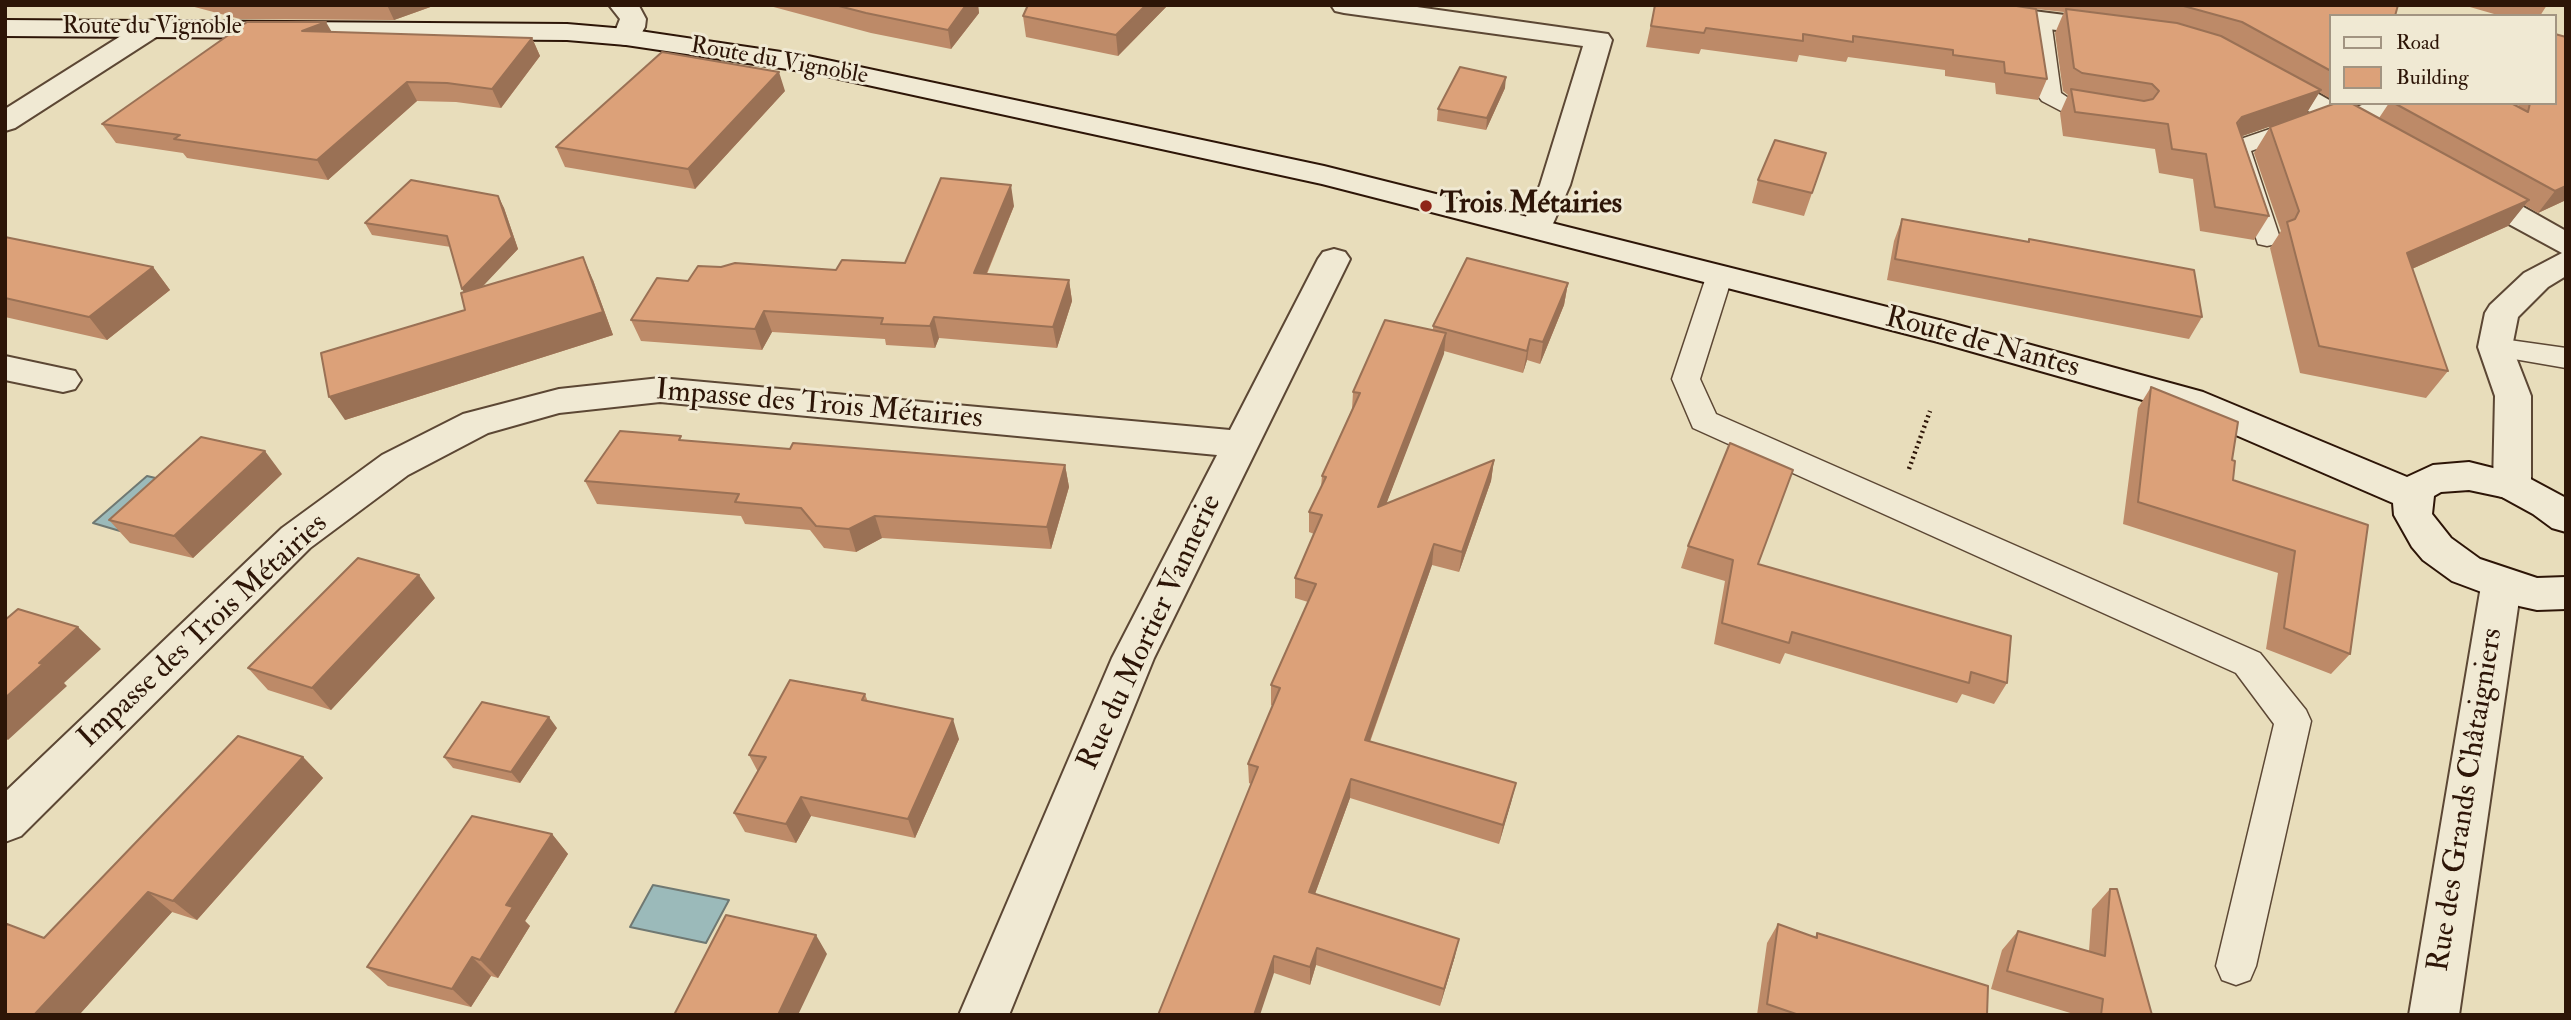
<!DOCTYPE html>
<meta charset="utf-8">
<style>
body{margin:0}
#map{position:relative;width:2571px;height:1020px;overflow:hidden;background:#e8ddbb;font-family:"IM FELL Double Pica",serif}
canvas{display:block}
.frame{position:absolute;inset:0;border:7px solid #2d1507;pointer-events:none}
.legend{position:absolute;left:2329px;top:14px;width:228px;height:91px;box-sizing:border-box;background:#f0e9d3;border:2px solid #a29481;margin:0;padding:9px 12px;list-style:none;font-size:21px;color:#2d1507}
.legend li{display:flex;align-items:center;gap:14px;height:35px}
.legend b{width:35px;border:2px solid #a29481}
</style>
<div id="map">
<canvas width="2571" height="1020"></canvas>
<div class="frame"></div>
<ul class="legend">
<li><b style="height:9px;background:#f0e9d3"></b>Road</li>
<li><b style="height:19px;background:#dca179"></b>Building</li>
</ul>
</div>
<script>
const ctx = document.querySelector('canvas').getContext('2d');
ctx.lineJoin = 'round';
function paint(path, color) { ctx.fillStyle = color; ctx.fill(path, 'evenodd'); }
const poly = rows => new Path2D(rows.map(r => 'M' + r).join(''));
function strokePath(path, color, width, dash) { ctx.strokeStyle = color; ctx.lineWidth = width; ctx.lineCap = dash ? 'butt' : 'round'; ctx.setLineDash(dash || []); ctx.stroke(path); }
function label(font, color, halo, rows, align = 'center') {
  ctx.font = font + ' "IM FELL Double Pica",serif'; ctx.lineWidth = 6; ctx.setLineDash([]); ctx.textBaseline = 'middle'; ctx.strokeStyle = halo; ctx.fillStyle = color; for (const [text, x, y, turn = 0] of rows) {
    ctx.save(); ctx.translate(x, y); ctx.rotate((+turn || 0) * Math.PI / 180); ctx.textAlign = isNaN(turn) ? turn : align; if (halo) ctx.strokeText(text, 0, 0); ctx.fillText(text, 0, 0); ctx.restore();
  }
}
const water = poly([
 [147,476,181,484,120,531,93,523,147,476],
 [653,885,729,900,706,943,630,927,653,885]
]);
const path = poly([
 [1909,469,1930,411]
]);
const lane = poly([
 [2040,13,2048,15,2051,20,2061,93,2070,99,2114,106,2118,111,2114,116,2106,118,2063,112,2042,101,2038,96,2029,20,2032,15,2040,13],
 [2302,118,2310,120,2314,125,2310,130,2251,151,2280,238,2276,244,2267,246,2258,244,2226,148,2229,143,2302,118],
 [1720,266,1729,268,1733,274,1700,379,1716,414,2260,653,2306,710,2311,721,2256,966,2250,980,2236,985,2222,980,2216,966,2274,724,2236,673,1693,428,1672,379,1707,274,1711,268,1720,266],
 [2495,338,2566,348,2566,368,2485,354,2481,347,2485,340,2495,338]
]);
const street = poly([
 [609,5,639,6,646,19,645,27,636,43,626,45,616,43,613,37,620,19,609,5],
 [1331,5,1403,5,1608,34,1612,40,1570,185,1548,235,1537,238,1526,235,1521,228,1540,185,1583,46,1344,13,1335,11,1331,5],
 [1908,5,1986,5,2112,21,2121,23,2125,29,2121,35,2112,37,1921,13,1912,11,1908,5],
 [152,20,161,22,165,28,161,34,15,128,5,131,5,109,143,22,152,20],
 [2268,69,2278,71,2331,101,2331,103,2349,110,2367,103,2408,103,2404,109,2370,122,2383,133,2378,139,2368,142,2358,139,2258,83,2254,77,2258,71,2268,69],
 [2470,181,2481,183,2566,231,2566,276,2548,287,2518,317,2512,347,2531,396,2531,486,2525,496,2512,500,2499,496,2493,486,2495,396,2478,347,2485,313,2490,305,2524,273,2562,253,2459,197,2455,190,2459,183,2470,181],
 [1334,249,1345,252,1350,259,1154,658,1009,1015,959,1015,1112,658,1217,455,660,402,559,413,488,433,408,475,310,548,21,836,5,842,5,792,282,528,382,455,463,414,559,389,660,378,1230,430,1318,259,1323,252,1334,249],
 [5,356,75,371,81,380,75,389,63,392,5,380,5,356],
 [2501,570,2515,575,2521,586,2459,1015,2409,1015,2481,586,2487,575,2501,570]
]);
const secondary = poly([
 [5,20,567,24,626,29,808,56,1324,166,1943,321,2203,392,2407,477,2433,465,2469,462,2525,476,2566,498,2566,532,2552,528,2533,514,2502,497,2469,490,2441,492,2434,496,2432,514,2451,538,2480,559,2537,578,2566,577,2566,609,2537,610,2519,606,2452,581,2423,560,2412,547,2394,515,2393,503,2178,410,1938,342,1322,184,808,72,626,45,567,40,5,36,5,20]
]);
const wall = poly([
 [187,5,436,5,394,20,240,19],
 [766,5,978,5,979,13,951,49,871,33],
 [1168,5,1118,56,1026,37,1023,16],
 [1655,5,2398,5,2331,16,2331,99,2319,92,2306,114,2242,136,2269,216,2254,240,2200,231,2193,179,2159,173,2155,149,2063,136,2060,113,2068,95,2063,91,2055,33,2064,12,2036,9,2047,79,2038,100,1996,94,1995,83,1945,76,1945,70,1848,57,1846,62,1799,55,1797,62,1701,49,1699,54,1646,47],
 [2463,5,2547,5,2540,16,2501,16],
 [332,32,532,38,540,56,501,108,456,102,417,101,328,180,187,158,183,153,116,143,102,124],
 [2566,37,2566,200,2538,213,2524,205,2508,226,2412,269,2448,371,2426,398,2300,373,2270,248,2281,231,2254,153,2270,127,2336,103,2360,103,2355,105,2379,118,2389,103,2511,103,2518,107,2519,103,2555,103],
 [1505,88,1486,130,1437,121,1438,109],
 [785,91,695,189,565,167,556,147],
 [1826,153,1804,216,1752,203,1758,180],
 [498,196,504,208,518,249,481,287,593,280,613,335,345,420,465,310,464,292,451,247,372,235,365,223],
 [1014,206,987,274,1069,280,1072,301,1057,348,939,338,935,348,886,345,885,339,772,332,762,350,641,341,631,320,688,281,721,267,836,270,905,263],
 [1902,219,2027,242,2029,239,2202,317,2189,339,1887,280,1894,241],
 [5,237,153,267,170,290,107,340,5,317],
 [1568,283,1564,305,1540,364,1527,360,1523,373,1444,351,1386,504,1494,460,1491,481,1459,572,1432,565,1370,742,1516,783,1499,844,1350,798,1315,894,1455,956,1440,1006,1316,965,1310,985,1274,973,1251,784,1249,783,1248,764,1273,706,1271,705,1271,685,1308,602,1295,598,1295,578,1314,534,1309,532,1309,512,1321,487,1322,476,1352,409,1353,392,1433,330,1433,326],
 [2151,387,2232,460,2233,480,2368,525,2350,654,2331,674,2266,649,2278,573,2123,524,2138,408],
 [682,440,790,449,1065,465,1069,487,1051,549,882,538,856,552,824,548,810,530,745,524,741,516,597,504,585,481],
 [282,474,193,558,130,543,109,520],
 [1688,546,1758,564,2007,683,1994,704,1962,694,1957,703,1785,653,1780,664,1714,644,1725,581,1681,568],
 [435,598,331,710,268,690,248,668],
 [865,694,868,702,959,739,915,838,811,816,796,843,745,832,734,813,758,772,749,755],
 [557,728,520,783,453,768,444,757],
 [303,757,323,778,197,920,172,912,79,1015,5,1015,44,938],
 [552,834,568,854,525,921,530,926,498,978,491,976,471,1007,388,986,367,967],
 [2110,889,2152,1015,2077,1015,1991,989,2002,950,2018,931,2089,951,2092,909],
 [1778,924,1815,937,1817,933,1987,1015,1757,1015,1767,943]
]);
const shadedWall = poly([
 [387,5,436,5,394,20],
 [966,5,978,5,979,13,951,49,948,30],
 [1146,5,1168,5,1118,56,1116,35],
 [326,22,337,41,302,31],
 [532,38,540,56,501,108,492,89],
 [779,72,785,91,695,189,688,169],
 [1506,77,1505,88,1486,130,1487,118],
 [407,82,417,101,328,180,317,160],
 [2321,90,2306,114,2228,141,2242,117],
 [1011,185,1014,206,978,294,974,273],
 [2566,186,2566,200,2538,213,2555,191],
 [498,196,504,208,518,249,469,301,462,289],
 [2529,200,2508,226,2387,280,2407,253],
 [583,257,593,280,613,335,345,420,329,397],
 [153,267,170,290,107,340,89,317],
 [1069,280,1072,301,1057,348,1053,327],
 [1568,283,1564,305,1540,364,1543,342],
 [764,311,772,332,762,350,755,329],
 [934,317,939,338,935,348,930,326],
 [1446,333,1444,354,1377,528,1378,507],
 [1530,339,1527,360,1523,373,1527,351],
 [265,451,282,474,193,558,174,536],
 [1494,460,1491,481,1459,572,1462,552],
 [1065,465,1069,487,1051,549,1047,527],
 [875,516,882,538,856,552,849,529],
 [1434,544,1432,565,1363,760,1365,740],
 [419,575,435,598,331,710,312,688],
 [78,627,101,649,64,683,67,686,8,740,5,738,5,698,39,663],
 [549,717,557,728,520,783,511,772],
 [953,719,959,739,915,838,908,819],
 [303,757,323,778,197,920,173,901],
 [1351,779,1350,798,1309,910,1309,892],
 [1516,783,1511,803,1499,844,1503,825],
 [801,797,811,816,796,843,786,824],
 [552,834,568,854,525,921,530,926,498,978,480,960,506,905],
 [148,892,172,912,79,1015,34,1015],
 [816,935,827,954,798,1015,778,1015],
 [1459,939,1455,956,1440,1006,1444,989],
 [1317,948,1316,965,1310,985,1310,967],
 [1274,956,1274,973,1260,1015,1254,1015],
 [472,957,491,976,471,1007,452,989]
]);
const building = poly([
 [835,5,966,5,948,30,866,13,835,5],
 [1028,5,1146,5,1116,35,1023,16,1028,5],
 [1655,5,2010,5,2036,9,2047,79,2005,73,2004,62,1953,55,1953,50,1853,36,1853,42,1803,34,1803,41,1706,28,1704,33,1651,26,1655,5],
 [2180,5,2398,5,2395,16,2331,16,2331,71,2242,22,2180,5],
 [2066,9,2177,23,2221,36,2321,90,2242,117,2237,123,2269,216,2215,207,2206,154,2172,149,2168,124,2075,112,2071,89,2144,101,2153,99,2159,91,2152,84,2082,73,2074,68,2066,9],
 [247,22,326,22,302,31,532,38,492,89,447,83,407,82,317,160,174,139,180,135,102,124,247,22],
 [2555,34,2566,37,2566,186,2555,191,2394,103,2511,103,2528,112,2530,103,2555,103,2555,34],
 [662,52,779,72,688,169,556,147,662,52],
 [1460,67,1506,77,1487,118,1438,109,1460,67],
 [2336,103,2351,103,2529,200,2407,253,2448,371,2319,346,2287,222,2295,219,2299,211,2270,127,2336,103],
 [1775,140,1826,153,1812,193,1758,180,1775,140],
 [941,178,1011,185,974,273,1069,280,1053,327,934,317,930,326,881,324,883,318,764,311,755,329,631,320,657,278,688,281,698,266,721,267,735,263,836,270,842,260,905,263,941,178],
 [411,180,498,196,512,237,462,289,447,236,365,223,411,180],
 [1902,219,2029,242,2029,239,2194,270,2202,317,1895,259,1902,219],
 [5,237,153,267,89,317,5,298,5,237],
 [583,257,603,312,329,397,321,353,465,310,461,293,583,257],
 [1467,258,1568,283,1543,342,1530,339,1527,351,1433,326,1467,258],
 [1385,320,1446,333,1378,507,1494,460,1462,552,1434,544,1365,740,1516,783,1503,825,1351,779,1309,892,1459,939,1444,989,1317,948,1310,967,1274,956,1254,1015,1158,1015,1258,767,1248,764,1280,688,1271,685,1316,584,1295,578,1322,515,1309,512,1326,477,1322,476,1360,393,1353,392,1385,320],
 [2151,387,2238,422,2232,460,2235,461,2233,480,2368,525,2350,654,2284,628,2295,551,2138,502,2151,387],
 [620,431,681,436,679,440,790,449,793,443,1065,465,1047,527,875,516,849,529,816,526,801,508,735,502,739,494,585,481,620,431],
 [201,437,265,451,174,536,109,520,201,437],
 [1730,443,1793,470,1758,564,2011,636,2007,683,1971,672,1969,683,1792,632,1789,643,1722,623,1733,560,1688,546,1730,443],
 [358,558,419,575,312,688,248,668,358,558],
 [18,609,78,627,39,663,43,664,5,698,5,620,18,609],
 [790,680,865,694,862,700,953,719,908,819,801,797,786,824,734,813,766,757,749,755,790,680],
 [482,702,549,717,511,772,444,757,482,702],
 [238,736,303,757,173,901,148,892,34,1015,5,1015,5,927,7,924,44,938,238,736],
 [472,816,552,834,506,905,513,907,480,960,472,957,452,989,367,967,472,816],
 [2110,889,2117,889,2152,1015,2101,1015,2103,999,2007,971,2018,931,2105,956,2110,889],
 [726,915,816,935,778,1015,674,1015,726,915],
 [1778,924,1817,938,1817,933,1988,986,1987,1015,1799,1015,1767,1004,1778,924]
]);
const markers = [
 [1426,206,7,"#8f2418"]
];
const farStreetnames = [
 ["Route du Vignoble",152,28],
 ["Route du Vignoble",779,62,10]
];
const poiNames = [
 ["Trois Métairies",1440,206]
];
const streetNames = [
 ["Route de Nantes",1982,344,15],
 ["Impasse des Trois Métairies",819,406,5],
 ["Impasse des Trois Métairies",204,632,-43],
 ["Rue du Mortier Vannerie",1151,633,-65],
 ["Rue des Grands Châtaigniers",2467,800,-81]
];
paint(water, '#9bbaba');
strokePath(water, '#6f7872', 2);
strokePath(lane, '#5c4734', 3);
strokePath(street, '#5c4734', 4);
strokePath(secondary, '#2d1507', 4);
strokePath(path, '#2d1507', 4.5, [2, 3.5]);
paint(lane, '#f0e9d3');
paint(street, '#f0e9d3');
paint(secondary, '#f0e9d3');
paint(wall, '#bd8a68');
paint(shadedWall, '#9a7155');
paint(building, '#dca179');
strokePath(building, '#9a7155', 2);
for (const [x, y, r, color] of markers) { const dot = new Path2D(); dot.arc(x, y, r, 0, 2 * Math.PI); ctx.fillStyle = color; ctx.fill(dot); strokePath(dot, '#f0e9d3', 2.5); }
label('24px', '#2d1507', '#f0e9d3', farStreetnames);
label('bold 30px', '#2d1507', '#f0e9d3', poiNames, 'left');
label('30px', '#2d1507', '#f0e9d3', streetNames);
</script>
